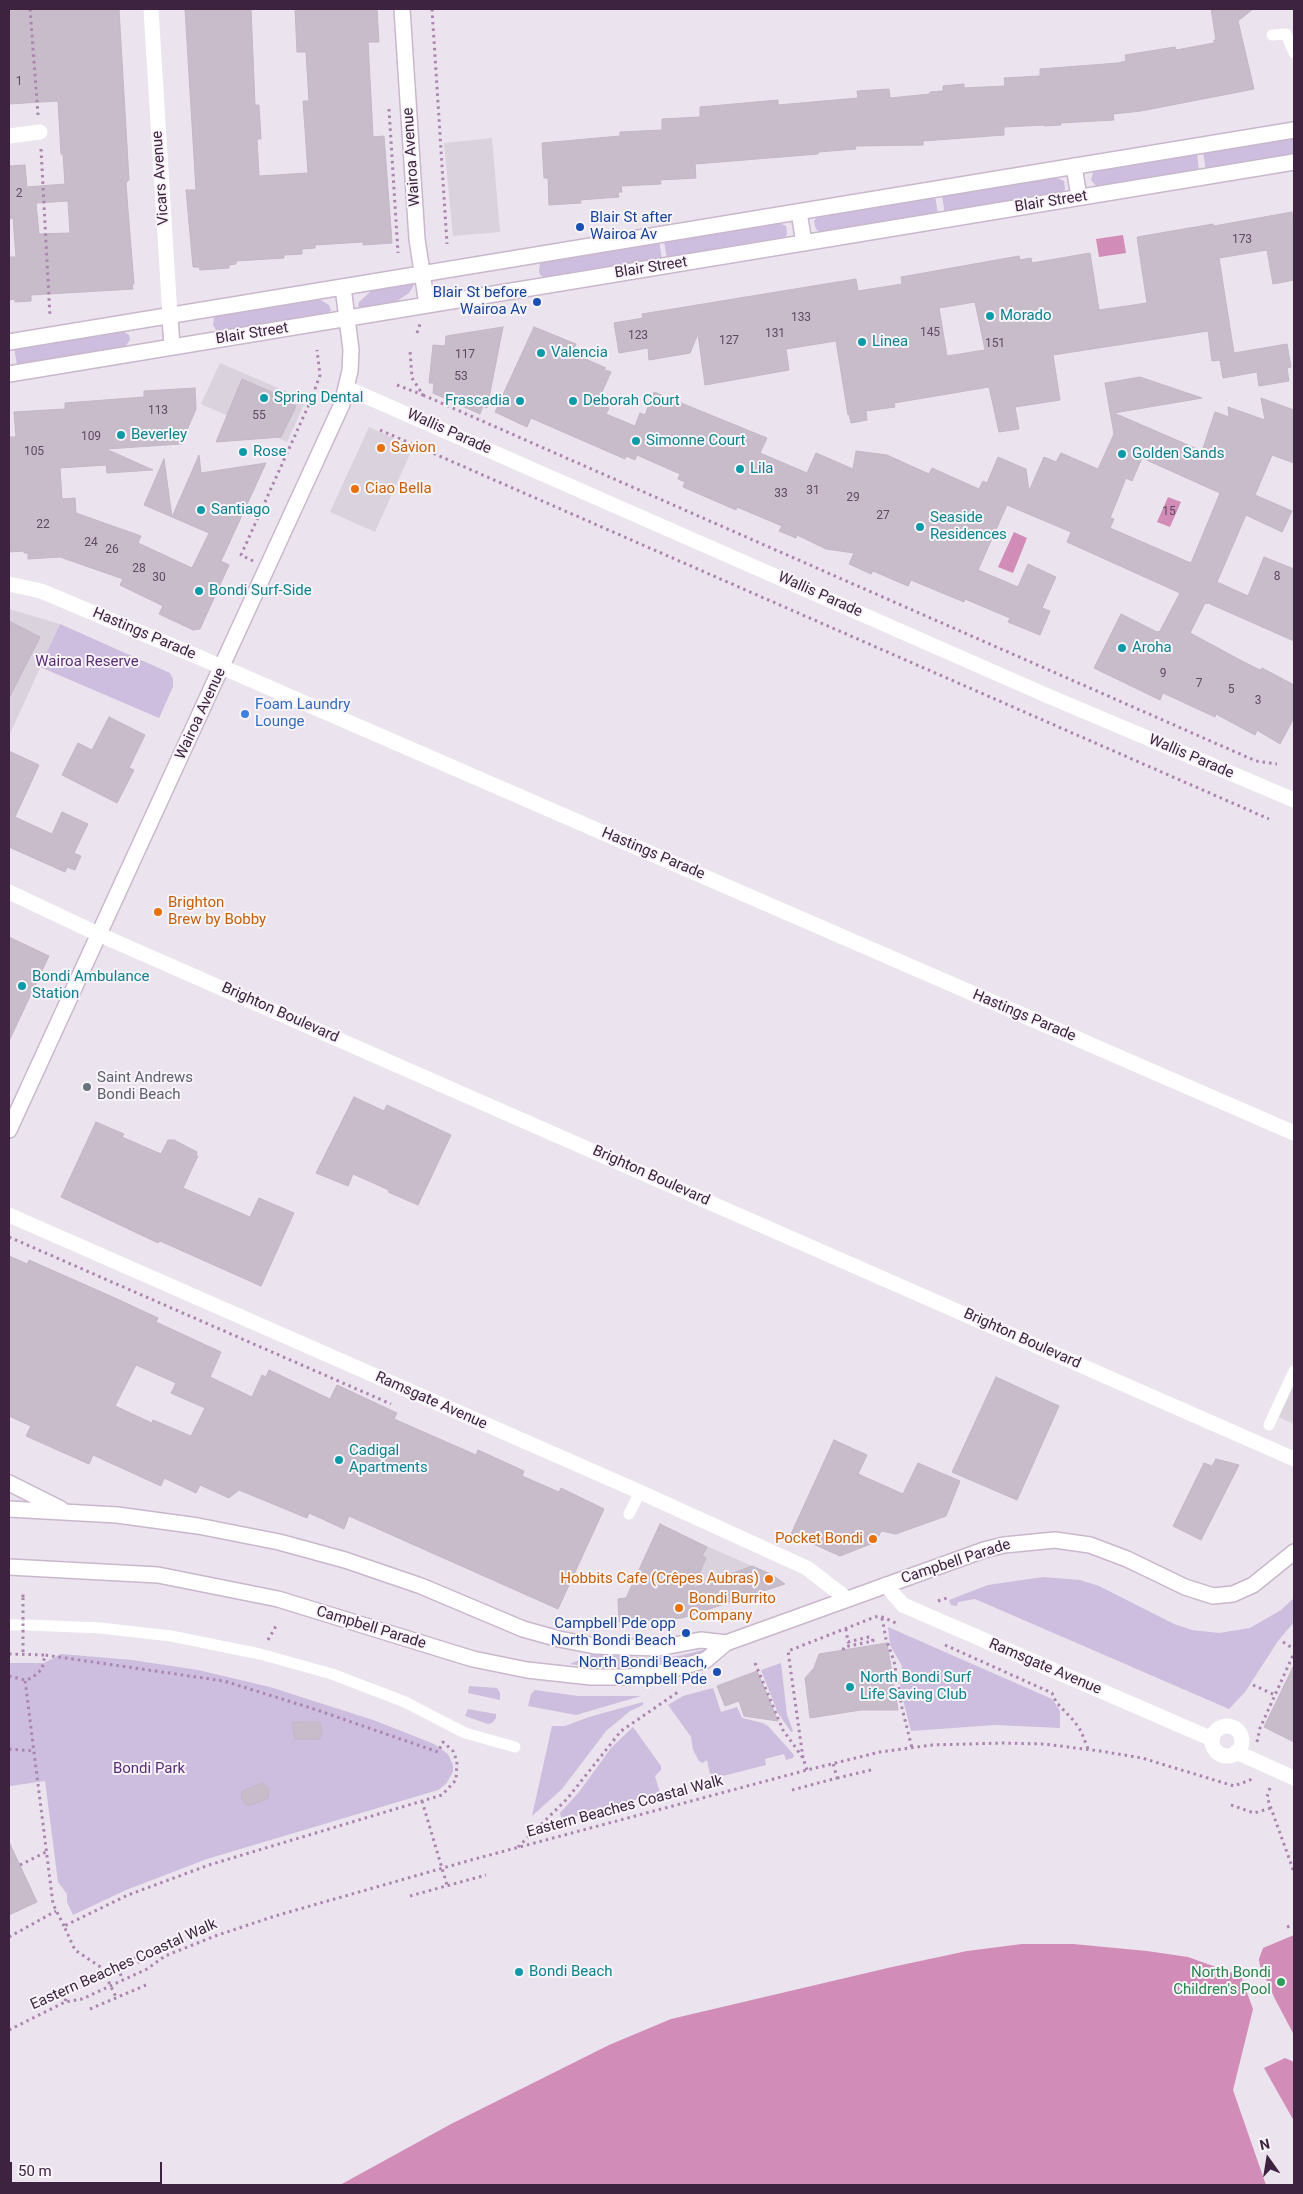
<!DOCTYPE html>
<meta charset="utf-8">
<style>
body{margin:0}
#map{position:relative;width:1303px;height:2194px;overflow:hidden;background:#ebe3ed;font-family:Roboto,sans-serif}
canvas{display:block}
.frame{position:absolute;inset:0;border:10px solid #3d233f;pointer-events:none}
.north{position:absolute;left:1243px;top:2134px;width:50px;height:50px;-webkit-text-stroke:4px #f8f4f9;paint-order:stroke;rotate:347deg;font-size:14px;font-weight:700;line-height:20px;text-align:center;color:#3d233f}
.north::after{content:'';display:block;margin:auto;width:18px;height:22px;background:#3d233f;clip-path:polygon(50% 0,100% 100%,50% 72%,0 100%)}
.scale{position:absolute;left:10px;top:2162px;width:152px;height:22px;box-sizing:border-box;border:2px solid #3d233f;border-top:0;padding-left:6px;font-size:15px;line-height:18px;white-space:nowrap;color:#3d233f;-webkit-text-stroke:4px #f8f4f9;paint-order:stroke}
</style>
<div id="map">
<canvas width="1303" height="2194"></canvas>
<div class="frame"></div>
<div class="north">N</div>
<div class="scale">50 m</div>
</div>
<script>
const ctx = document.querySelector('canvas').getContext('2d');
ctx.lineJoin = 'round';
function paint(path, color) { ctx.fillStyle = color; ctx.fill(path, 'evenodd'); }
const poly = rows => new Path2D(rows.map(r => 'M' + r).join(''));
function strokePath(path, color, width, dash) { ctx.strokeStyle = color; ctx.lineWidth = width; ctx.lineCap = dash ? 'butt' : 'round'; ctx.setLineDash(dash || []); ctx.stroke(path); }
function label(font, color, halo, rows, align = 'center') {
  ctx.font = font + ' Roboto,sans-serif'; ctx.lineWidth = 4; ctx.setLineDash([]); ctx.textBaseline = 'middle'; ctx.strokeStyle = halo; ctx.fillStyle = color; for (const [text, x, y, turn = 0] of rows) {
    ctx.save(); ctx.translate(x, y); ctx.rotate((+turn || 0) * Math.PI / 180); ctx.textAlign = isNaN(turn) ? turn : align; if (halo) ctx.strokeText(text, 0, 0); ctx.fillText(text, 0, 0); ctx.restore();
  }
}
const built = poly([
 [492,138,500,232,453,236,444,143],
 [220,363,306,400,287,442,201,404],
 [369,427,413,447,375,532,330,512],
 [9,609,60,624,9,736],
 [1294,1366,1294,1424,1272,1414],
 [695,1541,752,1566,776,1585,773,1588,699,1613,673,1619,667,1602]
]);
const green = poly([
 [1294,138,1294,156,1206,171,1203,152],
 [1197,153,1199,171,1098,188,1091,180,1093,173,1098,169],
 [1055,177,1064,181,1065,189,1061,194,945,214,942,196],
 [935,196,938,214,821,233,816,229,815,226,814,221,818,216],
 [777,222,786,226,787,234,784,239,667,259,664,241],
 [659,241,662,259,545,278,540,275,539,271,540,264,546,260],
 [412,283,414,285,409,293,394,303,363,309,358,306,359,302,371,291],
 [317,298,329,305,331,310,328,313,223,332,216,330,213,325,214,316],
 [121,330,129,335,130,340,124,348,17,365,14,348],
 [60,624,170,673,173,679,173,687,159,718,40,667],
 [1043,1577,1080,1580,1099,1586,1174,1624,1192,1630,1219,1633,1250,1628,1281,1610,1294,1598,1294,1622,1278,1641,1245,1692,1229,1709,975,1599,958,1602,957,1606,951,1605,949,1600,988,1585],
 [888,1627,1052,1699,1060,1711,1060,1728,995,1725,911,1731,900,1688,902,1666,890,1645],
 [707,1649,708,1650,678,1660,625,1668,602,1668,570,1664,592,1654,654,1658,678,1656],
 [61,1654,132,1660,198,1670,270,1687,376,1721,434,1744,448,1754,453,1765,453,1772,446,1784,438,1790,207,1859,126,1890,73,1915,67,1902,67,1894,58,1882,45,1781,10,1786,9,1783,9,1663,44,1663],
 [781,1663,787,1715,793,1731,791,1732,778,1713,761,1670],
 [469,1686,497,1688,500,1693,500,1700,468,1693],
 [713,1688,721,1712,737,1707,742,1718,763,1723,768,1726,794,1755,793,1758,786,1760,784,1754,765,1759,766,1765,711,1779,707,1760,702,1763,699,1761,693,1750,691,1737,668,1705,683,1696],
 [535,1690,578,1696,641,1696,576,1715,528,1706,531,1694],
 [643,1702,643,1705,630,1711,606,1731,562,1789,532,1816,552,1726,565,1726,589,1717],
 [468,1709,496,1714,496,1718,492,1723,488,1724,465,1716],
 [633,1727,661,1766,661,1770,655,1776,660,1793,562,1820,560,1813,579,1792,611,1748]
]);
const water = poly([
 [1123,235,1126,253,1099,257,1096,239],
 [1168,497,1181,502,1170,527,1157,522],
 [1014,532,1027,538,1013,573,998,567],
 [1294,1935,1294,2035,1275,1999,1260,1966,1259,1959,1263,1948],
 [1022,1944,1073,1944,1147,1951,1188,1957,1241,1976,1253,2009,1233,2090,1266,2185,340,2185,451,2124,609,2045,671,2019,892,1967,967,1951],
 [1285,2058,1294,2062,1294,2121,1264,2068]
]);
const building = poly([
 [9,9,119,9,129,180,126,183,128,210,134,284,132,284,133,289,31,295,31,301,15,302,15,299,9,300,9,257,16,257,13,218,9,219,9,166,25,165,27,187,65,184,63,154,61,154,58,101,9,104,9,9],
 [68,201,70,233,39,234,36,203,68,201],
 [185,9,251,9,255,105,259,105,261,139,257,139,259,176,308,173,303,101,309,101,306,52,297,52,295,9,377,9,379,42,368,42,371,97,373,137,384,136,392,243,363,245,363,242,315,245,315,248,302,249,302,254,284,255,284,258,236,261,236,264,229,265,229,268,200,270,199,267,193,267,186,190,196,190,185,9],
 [1211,9,1253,9,1238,21,1254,89,1141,111,1113,114,1114,120,1060,123,1061,125,1044,126,1044,125,1004,127,1004,135,923,141,923,145,855,146,856,149,818,152,818,154,695,164,696,178,660,180,661,184,621,186,622,192,618,192,619,197,580,200,581,203,549,205,548,178,544,178,542,143,620,136,620,132,662,130,662,119,700,117,700,107,778,100,778,105,858,98,857,91,889,89,890,98,930,94,930,92,943,91,943,86,964,84,964,88,1005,86,1004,78,1040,76,1040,69,1118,63,1126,61,1125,55,1175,47,1176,50,1214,43,1214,40,1216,40,1211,9],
 [1292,212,1294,225,1294,280,1273,284,1267,250,1219,258,1234,353,1287,344,1291,367,1287,368,1289,381,1259,386,1257,372,1223,378,1220,360,1212,361,1208,331,1053,355,1060,400,1015,407,1019,429,999,432,989,387,894,403,895,407,866,411,867,420,851,423,849,414,848,415,836,341,786,349,789,370,705,385,698,334,690,353,649,360,648,348,619,353,614,323,643,318,642,314,856,279,858,291,902,284,901,277,1019,256,1020,260,1031,258,1032,263,1090,253,1099,310,1147,303,1137,237,1213,224,1214,226,1292,212],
 [975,302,985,350,947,356,939,308,975,302],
 [503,327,487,408,483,406,480,414,433,393,434,383,429,383,433,345,445,346,446,336,503,327],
 [534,327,576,344,572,353,606,368,602,369,611,372,597,403,609,408,606,414,635,426,640,413,645,415,654,392,767,438,760,453,807,473,816,453,853,469,856,451,887,455,929,474,932,468,979,489,983,481,987,483,998,457,1026,469,1029,491,1044,457,1056,462,1061,453,1098,469,1114,434,1105,383,1140,377,1202,398,1114,413,1202,451,1215,412,1229,417,1228,407,1265,420,1261,398,1294,410,1294,463,1272,455,1255,495,1292,511,1282,532,1246,515,1217,582,1248,596,1264,557,1294,569,1294,641,1208,603,1207,604,1205,603,1190,633,1244,662,1260,670,1262,668,1294,685,1294,718,1280,744,1257,730,1255,735,1216,714,1215,717,1163,693,1160,700,1094,668,1121,614,1157,632,1160,631,1180,593,1067,542,1071,532,1007,505,978,570,1018,587,1028,564,1056,577,1042,608,1050,611,1040,635,1008,622,1010,618,965,599,964,602,911,580,908,586,873,571,871,574,849,564,854,553,826,549,797,535,796,538,779,531,782,526,737,507,736,510,683,487,685,482,678,479,680,474,637,455,635,460,626,456,625,459,531,418,527,427,495,412,534,327],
 [1142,458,1220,493,1191,563,1110,528,1114,519,1110,518,1126,478,1132,481,1142,458],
 [242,379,292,401,291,404,296,406,281,437,216,442,242,379],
 [195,388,196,409,181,444,106,449,153,470,107,473,106,465,60,468,62,499,75,498,76,513,141,536,138,543,192,568,209,533,172,517,199,455,201,473,266,463,221,561,229,565,200,629,193,630,159,614,163,606,120,585,123,579,60,557,28,559,28,553,24,553,24,551,9,552,9,437,16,437,14,412,65,409,65,403,144,397,144,391,195,388],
 [164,459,172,517,144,505,164,459],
 [9,621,40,637,9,698,9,621],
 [109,717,145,735,129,768,134,770,117,803,62,775,78,743,92,750,109,717],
 [9,751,39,765,15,817,52,834,62,812,88,824,74,853,81,856,75,870,67,867,65,872,9,847,9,751],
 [9,937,49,956,9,1041,9,937],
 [354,1097,384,1111,387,1105,451,1135,418,1205,388,1192,389,1190,353,1174,348,1186,316,1173,354,1097],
 [96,1122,124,1134,122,1137,161,1154,168,1140,174,1140,197,1152,196,1156,198,1156,183,1188,250,1217,259,1198,294,1213,261,1286,160,1241,158,1243,61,1197,96,1122],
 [9,1256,27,1264,29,1260,115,1298,158,1318,156,1322,221,1352,210,1377,252,1397,262,1375,266,1377,269,1370,330,1399,337,1385,397,1413,394,1419,476,1455,478,1450,524,1471,522,1476,559,1492,561,1488,604,1509,558,1609,349,1516,344,1529,309,1513,307,1518,239,1490,229,1498,200,1485,196,1493,164,1478,161,1486,93,1455,89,1464,26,1436,31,1426,9,1416,9,1256],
 [136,1365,176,1383,171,1393,205,1408,191,1436,153,1420,152,1423,115,1406,136,1365],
 [996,1377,1059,1406,1017,1500,952,1472,996,1377],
 [834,1440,867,1455,858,1474,903,1494,918,1463,960,1481,946,1516,896,1534,881,1531,876,1542,840,1556,791,1534,834,1440],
 [1216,1459,1239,1465,1201,1540,1173,1526,1204,1463,1212,1466,1216,1459],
 [660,1524,707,1547,702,1556,706,1558,693,1588,752,1566,771,1574,785,1584,682,1618,619,1622,618,1599,626,1598,660,1524],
 [887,1643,898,1710,861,1710,810,1718,805,1678,814,1668,819,1654,887,1643],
 [1294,1665,1294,1742,1264,1727,1294,1665],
 [757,1671,778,1721,744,1716,739,1701,725,1706,717,1686,757,1671],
 [303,1722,320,1722,322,1730,320,1739,295,1739,292,1723,303,1722],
 [262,1783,269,1789,268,1798,251,1805,246,1805,241,1798,243,1791,262,1783],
 [9,1842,37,1902,9,1915,9,1842]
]);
const path = poly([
 [30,9,38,115],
 [432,9,447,244],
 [389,109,398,253],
 [41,149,50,317],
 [417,333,420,324],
 [397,385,423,395,412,378,410,351],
 [423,395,1256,761,1277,764],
 [380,430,1269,819],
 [253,561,241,555,311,400,320,375,317,350],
 [9,1237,391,1404],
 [23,1597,23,1592],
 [938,1601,947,1598],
 [882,1618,886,1639,894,1661,902,1708,912,1748],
 [268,1640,276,1626],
 [1283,1642,1294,1649],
 [945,1645,1052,1693,1056,1702,1074,1721,1081,1731,1088,1749],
 [843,1650,844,1647,873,1641,872,1638,869,1637,848,1642,846,1629],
 [9,1654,45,1655],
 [755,1663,783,1730,803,1758,807,1770],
 [9,1676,25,1680],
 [1253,1685,1275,1695],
 [1257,1742,1260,1728,1294,1653],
 [9,1749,34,1751],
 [803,1758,788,1651,875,1617,880,1616,896,1623],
 [837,1778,871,1770],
 [1270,1788,1267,1797,1294,1872],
 [792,1790,837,1778,833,1763],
 [422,1801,447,1885],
 [1231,1805,1254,1813,1271,1808],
 [518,1847,567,1799,621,1731,678,1692],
 [20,1865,46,1852],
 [410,1896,486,1875],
 [64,1926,53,1904,25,1680,32,1678,42,1669,45,1655,224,1681,311,1708,438,1752,443,1742,453,1751,457,1761,456,1780,442,1795,209,1865,128,1895,64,1926,75,1950,102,1968,116,1997],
 [1287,1927,1294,1925],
 [9,1937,56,1911],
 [65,2001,73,1986,136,1957,139,1962,119,1971,123,1980],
 [90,2009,146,1985],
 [9,2030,65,2002,82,1999,147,1969,165,1956,215,1936,275,1916,471,1860,807,1770,880,1752,932,1745,1003,1743,1044,1744,1100,1751,1142,1758,1234,1786,1250,1780,1252,1776]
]);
const lane = poly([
 [1272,35,1286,34,1294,53],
 [1269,1425,1294,1371],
 [629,1514,640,1492],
 [9,1625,18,1625],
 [28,1625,100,1628,171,1636,260,1654,332,1674,405,1702,465,1733,515,1747]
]);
const street = poly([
 [151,9,170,316],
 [9,136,40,132],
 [347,388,1048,696,1294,800],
 [9,584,41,591,201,658,1294,1133],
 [9,892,98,934,1294,1459],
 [9,1215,640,1492,807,1568,847,1599],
 [886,1585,903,1605,1212,1739],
 '1212 1741a15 15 0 1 1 30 0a15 15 0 1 1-30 0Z',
 [1236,1752,1294,1778]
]);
const secondary = poly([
 [402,9,417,239,427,305],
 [1074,166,1079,197],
 [799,212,804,243],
 [170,316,172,347],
 [9,342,1294,130],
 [9,374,1294,162],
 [9,1130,342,404,350,371,351,350,343,287],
 [9,1483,61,1509],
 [9,1509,117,1515,198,1526,279,1542,345,1560,421,1586,523,1629,559,1639,595,1646,658,1648,701,1640,726,1643],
 [9,1567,158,1575,278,1599,473,1659,527,1670,591,1677,629,1677,655,1674,706,1660,726,1643,984,1550,1004,1545,1055,1540,1090,1545,1127,1559,1185,1587,1213,1596,1233,1594,1253,1585,1294,1552]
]);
const pathBridge = poly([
 [23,1652,23,1597]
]);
const markers = [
 [580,227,5,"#1a4fb4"],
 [537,302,5,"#1a4fb4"],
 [990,316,5,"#0f9aa8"],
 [862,342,5,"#0f9aa8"],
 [541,353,5,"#0f9aa8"],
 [264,398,5,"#0f9aa8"],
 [520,401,5,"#0f9aa8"],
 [573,401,5,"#0f9aa8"],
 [121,435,5,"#0f9aa8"],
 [636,441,5,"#0f9aa8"],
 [381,448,5,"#e8710a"],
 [243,452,5,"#0f9aa8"],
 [1122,454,5,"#0f9aa8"],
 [740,469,5,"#0f9aa8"],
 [355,489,5,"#e8710a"],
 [201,510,5,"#0f9aa8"],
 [920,527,5,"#0f9aa8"],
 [199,591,5,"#0f9aa8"],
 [1122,648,5,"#0f9aa8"],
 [245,714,5,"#3f7fe0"],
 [158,912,5,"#e8710a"],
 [22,986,5,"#0f9aa8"],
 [87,1087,5,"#6b7280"],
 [339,1460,5,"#0f9aa8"],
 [873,1539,5,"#e8710a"],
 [769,1579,5,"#e8710a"],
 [679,1608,5,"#e8710a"],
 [686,1633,5,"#1a4fb4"],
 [717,1672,5,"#1a4fb4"],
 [850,1687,5,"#0f9aa8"],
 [519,1972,5,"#0f9aa8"],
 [1281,1982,5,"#2e9e5b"]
];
const numberNames = [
 ["1",19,82],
 ["2",19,194],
 ["173",1242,240],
 ["133",801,318],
 ["145",930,333],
 ["131",775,334],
 ["123",638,336],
 ["127",729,341],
 ["151",995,344],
 ["117",465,355],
 ["53",461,377],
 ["113",158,411],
 ["55",259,416],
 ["109",91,437],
 ["105",34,452],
 ["31",813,491],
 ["33",781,494],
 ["29",853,498],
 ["15",1169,512],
 ["27",883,516],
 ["22",43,525],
 ["24",91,543],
 ["26",112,550],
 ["28",139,569],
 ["8",1277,577],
 ["30",159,578],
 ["9",1163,674],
 ["7",1199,684],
 ["5",1231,690],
 ["3",1258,701]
];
const streetNames = [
 ["Wairoa Avenue",412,157,-94],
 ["Vicars Avenue",161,178,-94],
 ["Blair Street",1051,202,-9],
 ["Blair Street",651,268,-9],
 ["Blair Street",252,334,-9],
 ["Wallis Parade",449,432,24],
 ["Wallis Parade",820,595,24],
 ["Hastings Parade",144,634,23],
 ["Wairoa Avenue",201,714,-65],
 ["Wallis Parade",1191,757,23],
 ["Hastings Parade",653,854,23],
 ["Brighton Boulevard",280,1013,24],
 ["Hastings Parade",1024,1016,23],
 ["Brighton Boulevard",651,1176,24],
 ["Brighton Boulevard",1022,1339,24],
 ["Ramsgate Avenue",431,1401,24],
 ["Campbell Parade",956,1562,-18],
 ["Campbell Parade",371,1628,17],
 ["Ramsgate Avenue",1045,1667,23],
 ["Eastern Beaches Coastal Walk",625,1807,-15],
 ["Eastern Beaches Coastal Walk",124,1965,-24]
];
const transitNames = [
 ["Blair St after",590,218,"left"],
 ["Wairoa Av",590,235,"left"],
 ["Blair St before",527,293],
 ["Wairoa Av",527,310],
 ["Campbell Pde opp",676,1624],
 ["North Bondi Beach",676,1641],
 ["North Bondi Beach,",707,1663],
 ["Campbell Pde",707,1680]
];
const cultureNames = [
 ["Morado",1000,316],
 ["Linea",872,342],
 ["Valencia",551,353],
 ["Spring Dental",274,398],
 ["Frascadia",510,401,"right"],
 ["Deborah Court",583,401],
 ["Beverley",131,435],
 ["Simonne Court",646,441],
 ["Rose",253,452],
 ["Golden Sands",1132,454],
 ["Lila",750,469],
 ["Santiago",211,510],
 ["Seaside",930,518],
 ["Residences",930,535],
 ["Bondi Surf-Side",209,591],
 ["Aroha",1132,648],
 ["Bondi Ambulance",32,977],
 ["Station",32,994],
 ["Cadigal",349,1451],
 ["Apartments",349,1468],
 ["North Bondi Surf",860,1678],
 ["Life Saving Club",860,1695],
 ["Bondi Beach",529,1972]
];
const foodNames = [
 ["Savion",391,448],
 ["Ciao Bella",365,489],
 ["Brighton",168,903],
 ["Brew by Bobby",168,920],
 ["Pocket Bondi",863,1539,"right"],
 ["Hobbits Cafe (Crêpes Aubras)",759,1579,"right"],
 ["Bondi Burrito",689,1599],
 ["Company",689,1616]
];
const parkNames = [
 ["Wairoa Reserve",87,662],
 ["Bondi Park",149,1769]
];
const shopNames = [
 ["Foam Laundry",255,705],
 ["Lounge",255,722]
];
const worshipNames = [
 ["Saint Andrews",97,1078],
 ["Bondi Beach",97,1095]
];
const leisureNames = [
 ["North Bondi",1271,1973],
 ["Children's Pool",1271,1990]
];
paint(built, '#dad2dd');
paint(green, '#cdbdde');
paint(water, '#d18cb7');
paint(building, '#c8bccb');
strokePath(building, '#c3b6c7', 1);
strokePath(secondary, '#cab7cd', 18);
strokePath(path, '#ac84b0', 3, [2.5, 4]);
strokePath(lane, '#fff', 11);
strokePath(street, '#fff', 15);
strokePath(secondary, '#fff', 15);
strokePath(pathBridge, '#ac84b0', 3, [2.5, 4]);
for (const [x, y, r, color] of markers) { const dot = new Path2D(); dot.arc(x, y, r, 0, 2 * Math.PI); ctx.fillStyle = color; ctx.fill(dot); strokePath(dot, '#f8f4f9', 2); }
label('12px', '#604962', null, numberNames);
label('15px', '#3d233f', '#f8f4f9', streetNames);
label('15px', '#164399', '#f8f4f9', transitNames, 'right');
label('15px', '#0d838f', '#f8f4f9', cultureNames, 'left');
label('15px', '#c56008', '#f8f4f9', foodNames, 'left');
label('15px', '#592d75', '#f8f4f9', parkNames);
label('15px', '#366cbe', '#f8f4f9', shopNames, 'left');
label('15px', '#5b616d', '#f8f4f9', worshipNames, 'left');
label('15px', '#27864d', '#f8f4f9', leisureNames, 'right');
</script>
